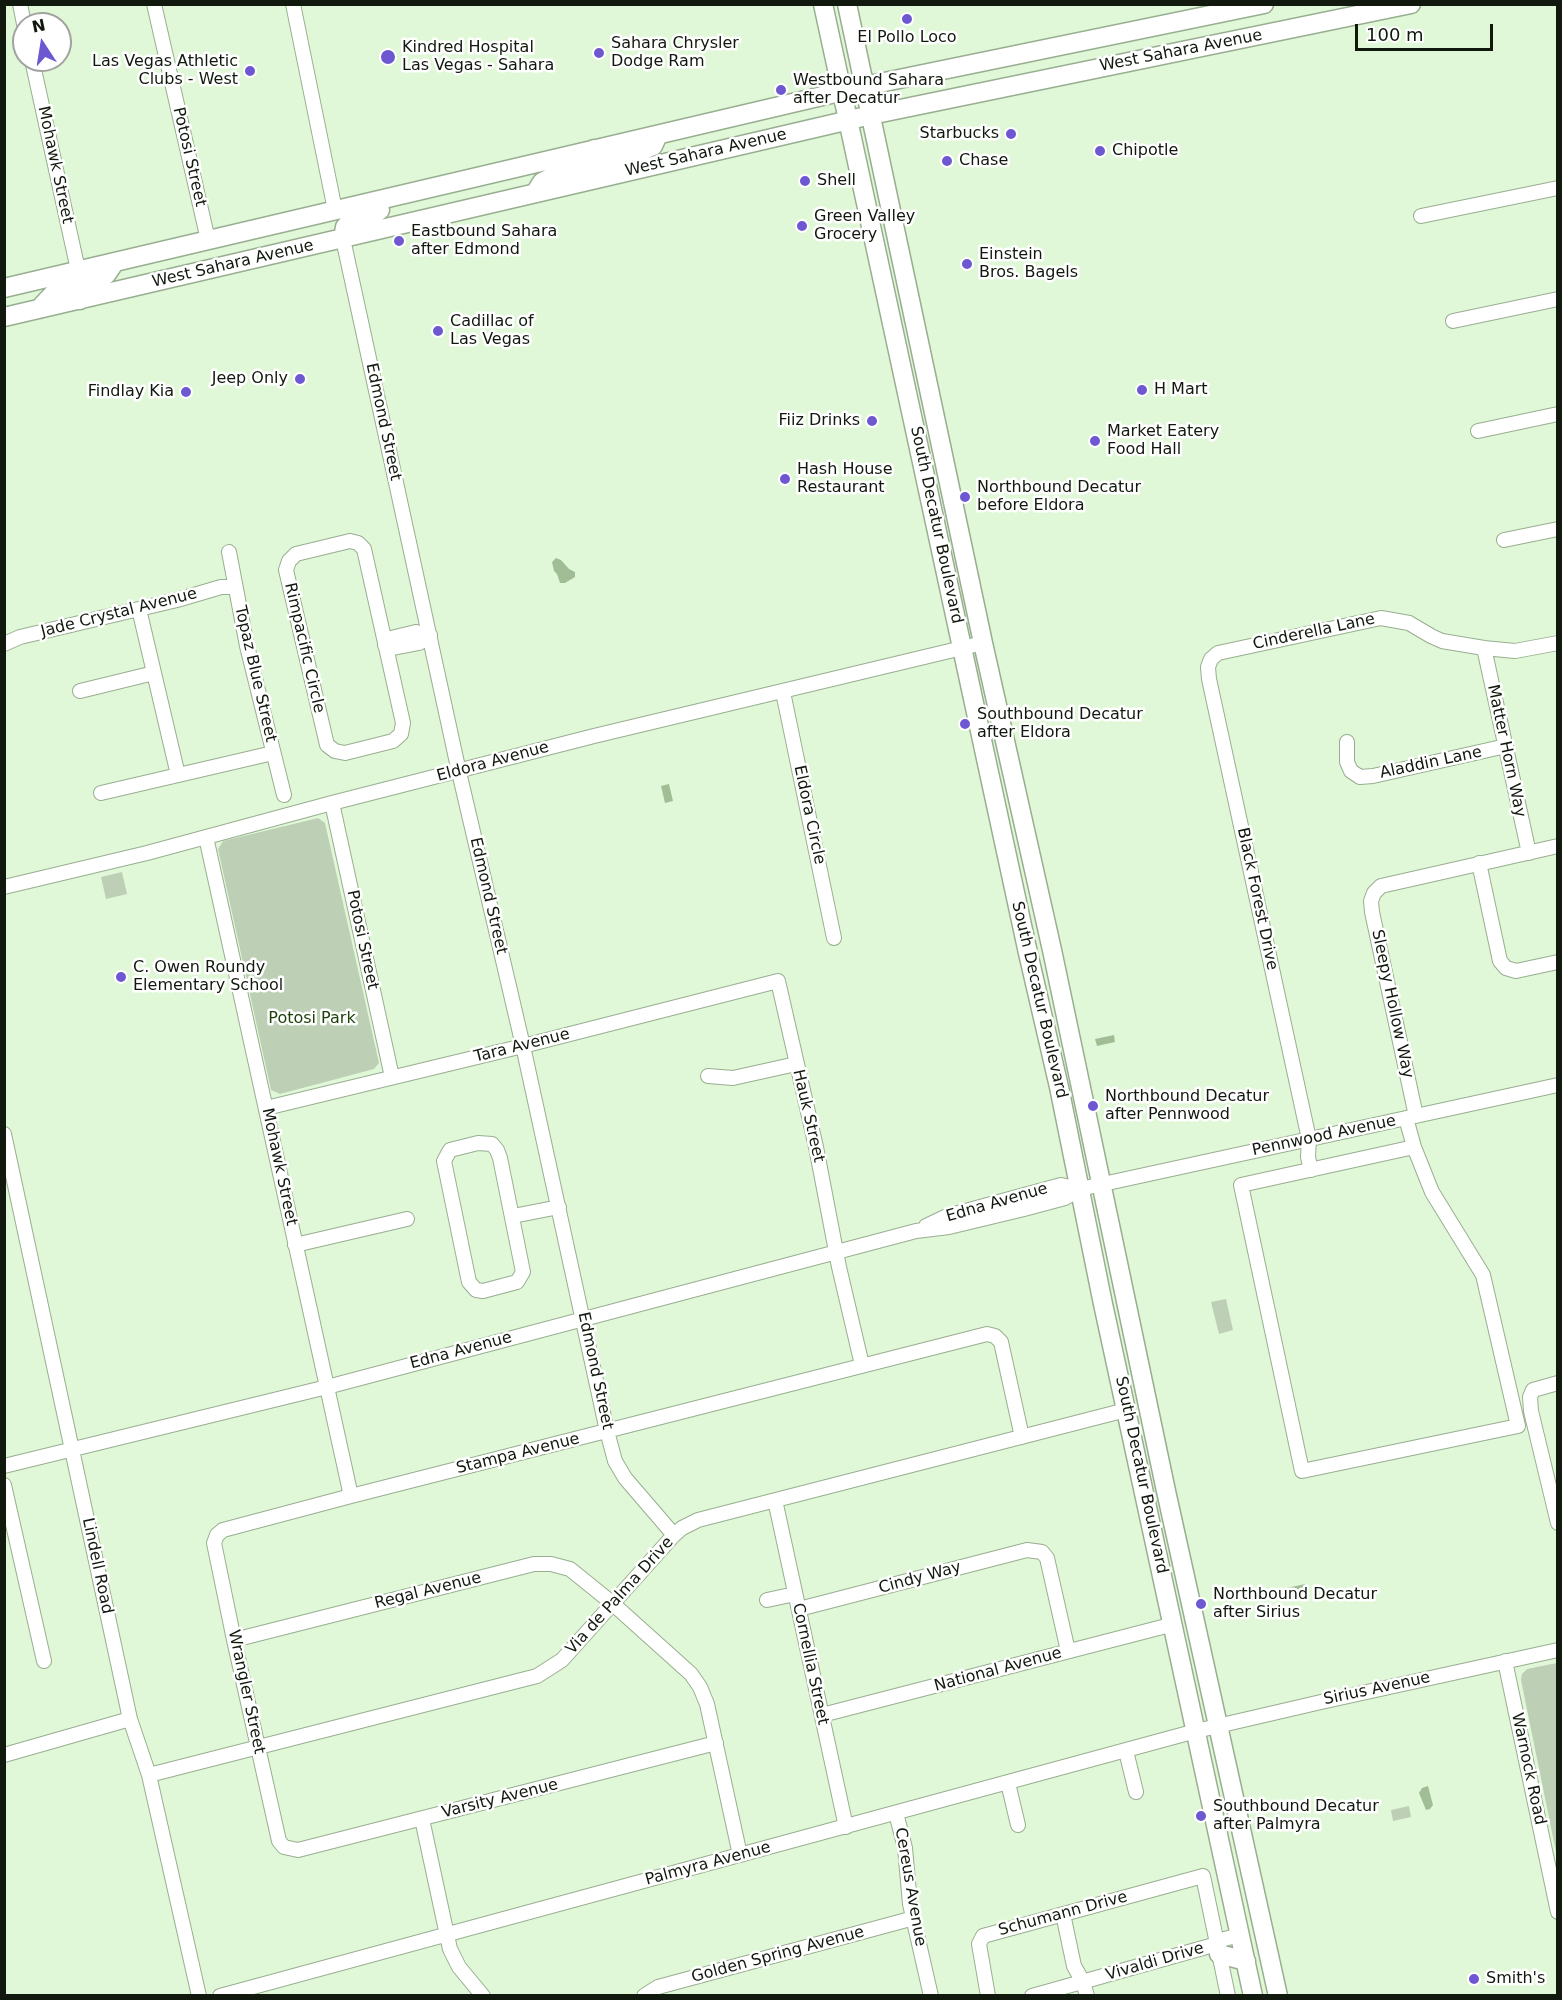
<!DOCTYPE html>
<style>
body{margin:0}
#map{position:relative;width:1562px;height:2000px;overflow:hidden;background:#e1f8d8;font-family:"DejaVu Sans",sans-serif}
canvas{display:block}
.frame{position:absolute;inset:0;border:6px solid #11190e;pointer-events:none}
.north{position:absolute;left:12px;top:12px;width:60px;height:60px;box-sizing:border-box;background:#fff;border:2px solid #a0a39f;border-radius:50%;rotate:348deg;font-size:16px;font-weight:700;line-height:24px;text-align:center;color:#11190e}
.north::after{content:'';display:block;margin:auto;width:21px;height:27px;background:#6e58d2;clip-path:polygon(50% 0,100% 100%,50% 72%,0 100%)}
.scale{position:absolute;left:1355px;top:24px;width:138px;height:27px;box-sizing:border-box;border:3px solid #11190e;border-top:0;padding-left:8px;font-size:18px;line-height:21px;white-space:nowrap;color:#11190e;-webkit-text-stroke:4px #fff;paint-order:stroke}
</style>
<div id="map">
<canvas width="1562" height="2000"></canvas>
<div class="frame"></div>
<div class="north">N</div>
<div class="scale">100 m</div>
</div>
<script>
const ctx = document.querySelector('canvas').getContext('2d');
ctx.lineJoin = 'round';
function paint(path, color) { ctx.fillStyle = color; ctx.fill(path, 'evenodd'); }
const poly = rows => new Path2D(rows.map(r => 'M' + r).join(''));
function strokePath(path, color, width, dash) { ctx.strokeStyle = color; ctx.lineWidth = width; ctx.lineCap = dash ? 'butt' : 'round'; ctx.setLineDash(dash || []); ctx.stroke(path); }
function label(font, color, halo, rows, align = 'center') {
  ctx.font = font + ' "DejaVu Sans",sans-serif'; ctx.lineWidth = 5; ctx.setLineDash([]); ctx.textBaseline = 'middle'; ctx.strokeStyle = halo; ctx.fillStyle = color; for (const [text, x, y, turn = 0] of rows) {
    ctx.save(); ctx.translate(x, y); ctx.rotate((+turn || 0) * Math.PI / 180); ctx.textAlign = isNaN(turn) ? turn : align; if (halo) ctx.strokeText(text, 0, 0); ctx.fillText(text, 0, 0); ctx.restore();
  }
}
const green = poly([
 [318,818,325,823,379,1063,374,1069,280,1094,271,1090,218,849,223,841],
 [122,872,127,894,106,899,101,877],
 [1226,1299,1233,1330,1219,1334,1211,1302],
 [1557,1663,1558,1663,1557,1857,1521,1680,1522,1674,1527,1669],
 [1409,1806,1411,1817,1393,1821,1391,1810]
]);
const water = poly([
 [556,558,561,560,569,569,575,572,575,577,565,583,560,583,557,574,554,571,552,562],
 [669,784,673,801,665,803,661,786],
 [1114,1035,1115,1042,1097,1046,1095,1039],
 [1305,1584,1307,1594,1285,1599,1282,1589],
 [1428,1786,1433,1805,1430,1809,1426,1810,1419,1793,1422,1788]
]);
const minor = poly([
 [20,4,24,24],
 [154,4,208,240],
 [293,4,335,210],
 [32,60,78,270],
 [1421,216,1558,188],
 [343,239,459,772,523,1046,607,1431,615,1461,625,1478,674,1535],
 [1453,321,1558,299],
 [1478,431,1558,414],
 [1504,540,1558,529],
 [350,541,358,543,364,549,403,723,401,734,393,741,345,753,335,751,327,745,286,570,289,561,296,554,350,541],
 [229,552,247,646,284,795],
 [139,609,178,775],
 [416,632,430,635,419,643,393,648,385,645,391,638,416,632],
 [4,644,20,637,177,600,221,587,235,587],
 [1484,648,1529,853],
 [80,691,154,673],
 [783,692,834,938],
 [1347,742,1347,762,1351,771,1360,777,1373,776,1506,746],
 [101,793,273,753],
 [332,803,392,1077],
 [206,837,351,1496],
 [1479,863,1500,961,1506,968,1516,971,1558,962],
 [4,887,147,853,332,803,594,736,983,643],
 [708,1076,733,1078,796,1064],
 [266,1108,523,1046,778,981,816,1147,839,1267,862,1365],
 [1416,1116,1372,912,1371,901,1374,893,1381,886,1558,846],
 [1406,1118,1414,1147,1241,1185,1302,1471,1518,1426,1483,1275,1432,1192,1414,1147],
 [4,1134,130,1719,149,1775,199,1996],
 [478,1143,492,1144,497,1150,500,1158,523,1272,517,1282,483,1291,476,1290,469,1282,444,1161,450,1150,478,1143],
 [1311,1170,1308,1157,1309,1139,1209,679,1208,667,1211,659,1218,653,1381,618,1409,623,1431,636,1442,641,1484,648,1515,651,1558,643],
 [513,1216,559,1207],
 [926,1226,947,1216,1061,1185,1080,1189],
 [295,1245,407,1219],
 [1558,1383,1533,1390,1530,1397,1531,1411,1558,1523],
 [4,1466,327,1387,916,1231,949,1227,1024,1209,1065,1198,1080,1189,1558,1085],
 [4,1485,44,1661],
 [775,1500,846,1827],
 [767,1600,795,1594],
 [799,1609,1027,1550,1042,1552,1047,1558,1068,1651],
 [234,1640,534,1564,551,1564,570,1569,612,1603,691,1674,700,1687,707,1704,740,1855],
 [1505,1661,1558,1912],
 [822,1715,1174,1624],
 [716,1743,298,1850,284,1847,279,1841,234,1640,214,1543,217,1535,223,1530,351,1496,987,1334,995,1336,1001,1342,1022,1437],
 [1126,1751,1136,1792],
 [4,1755,130,1719],
 [149,1775,537,1676,562,1660,674,1535,682,1528,698,1520,1126,1410],
 [1008,1783,1018,1825],
 [896,1813,905,1848,910,1904,931,1996],
 [422,1819,450,1949,459,1967,483,1996],
 [1063,1914,1074,1966,1083,1982,1087,1996],
 [220,1996,1196,1731,1321,1702,1558,1650],
 [644,1996,658,1987,914,1918],
 [988,1996,979,1944,983,1936,1203,1876,1228,1996],
 [1032,1996,1217,1944,1224,1939,1241,1935]
]);
const major = poly([
 [823,4,1028,953,1059,1087,1103,1304,1253,1996],
 [847,4,983,643,1052,950,1166,1491,1278,1996],
 [605,177,604,167,610,160,636,153,653,146,658,135],
 [537,190,542,182,558,174,589,164,594,160,594,149],
 [343,239,345,227,351,220,376,213,380,210],
 [4,288,865,86,1264,4],
 [80,300,80,292,97,279,106,275,115,262],
 [39,309,53,294,71,285,77,278,78,270],
 [4,317,871,115,1411,4],
 [1219,1954,1246,1961]
]);
const markers = [
 [907,19,6,"#6e58d2"],
 [599,53,6,"#6e58d2"],
 [388,57,8,"#6e58d2"],
 [250,71,6,"#6e58d2"],
 [781,90,6,"#6e58d2"],
 [1011,134,6,"#6e58d2"],
 [1100,151,6,"#6e58d2"],
 [947,161,6,"#6e58d2"],
 [805,181,6,"#6e58d2"],
 [802,226,6,"#6e58d2"],
 [399,241,6,"#6e58d2"],
 [967,264,6,"#6e58d2"],
 [438,331,6,"#6e58d2"],
 [300,379,6,"#6e58d2"],
 [1142,390,6,"#6e58d2"],
 [186,392,6,"#6e58d2"],
 [872,421,6,"#6e58d2"],
 [1095,441,6,"#6e58d2"],
 [785,479,6,"#6e58d2"],
 [965,497,6,"#6e58d2"],
 [965,724,6,"#6e58d2"],
 [121,977,6,"#6e58d2"],
 [1093,1106,6,"#6e58d2"],
 [1201,1604,6,"#6e58d2"],
 [1201,1816,6,"#6e58d2"],
 [1474,1979,6,"#6e58d2"]
];
const poiNames = [
 ["El Pollo Loco",907,38,"center"],
 ["Sahara Chrysler",611,44],
 ["Dodge Ram",611,62],
 ["Kindred Hospital",402,48],
 ["Las Vegas - Sahara",402,66],
 ["Las Vegas Athletic",238,62,"right"],
 ["Clubs - West",238,80,"right"],
 ["Westbound Sahara",793,81],
 ["after Decatur",793,99],
 ["Starbucks",999,134,"right"],
 ["Chipotle",1112,151],
 ["Chase",959,161],
 ["Shell",817,181],
 ["Green Valley",814,217],
 ["Grocery",814,235],
 ["Eastbound Sahara",411,232],
 ["after Edmond",411,250],
 ["Einstein",979,255],
 ["Bros. Bagels",979,273],
 ["Cadillac of",450,322],
 ["Las Vegas",450,340],
 ["Jeep Only",288,379,"right"],
 ["H Mart",1154,390],
 ["Findlay Kia",174,392,"right"],
 ["Fiiz Drinks",860,421,"right"],
 ["Market Eatery",1107,432],
 ["Food Hall",1107,450],
 ["Hash House",797,470],
 ["Restaurant",797,488],
 ["Northbound Decatur",977,488],
 ["before Eldora",977,506],
 ["Southbound Decatur",977,715],
 ["after Eldora",977,733],
 ["C. Owen Roundy",133,968],
 ["Elementary School",133,986],
 ["Northbound Decatur",1105,1097],
 ["after Pennwood",1105,1115],
 ["Northbound Decatur",1213,1595],
 ["after Sirius",1213,1613],
 ["Southbound Decatur",1213,1807],
 ["after Palmyra",1213,1825],
 ["Smith's",1486,1979]
];
const streetNames = [
 ["West Sahara Avenue",1181,51,-11],
 ["West Sahara Avenue",706,153,-13],
 ["Potosi Street",189,157,77],
 ["Mohawk Street",55,165,78],
 ["West Sahara Avenue",233,264,-13],
 ["Edmond Street",383,422,78],
 ["South Decatur Boulevard",936,525,78],
 ["Jade Crystal Avenue",119,613,-14],
 ["Cinderella Lane",1314,632,-12],
 ["Rimpacific Circle",304,648,77],
 ["Topaz Blue Street",255,674,77],
 ["Matter Horn Way",1506,751,78],
 ["Eldora Avenue",493,762,-15],
 ["Aladdin Lane",1431,763,-12],
 ["Eldora Circle",809,815,78],
 ["Edmond Street",488,896,77],
 ["Black Forest Drive",1257,899,78],
 ["Potosi Street",362,940,78],
 ["South Decatur Boulevard",1039,1000,77],
 ["Sleepy Hollow Way",1392,1004,78],
 ["Tara Avenue",522,1046,-14],
 ["Hauk Street",808,1116,77],
 ["Pennwood Avenue",1324,1136,-12],
 ["Mohawk Street",279,1167,78],
 ["Edna Avenue",997,1203,-16],
 ["Edna Avenue",461,1351,-15],
 ["Edmond Street",595,1371,78],
 ["Stampa Avenue",518,1454,-14],
 ["South Decatur Boulevard",1141,1475,78],
 ["Lindell Road",97,1566,78],
 ["Cindy Way",920,1578,-15],
 ["Regal Avenue",428,1591,-14],
 ["Via de Palma Drive",620,1596,-48],
 ["Cornellia Street",810,1664,78],
 ["National Avenue",998,1670,-15],
 ["Sirius Avenue",1377,1689,-12],
 ["Wrangler Street",246,1692,78],
 ["Warnock Road",1528,1769,78],
 ["Varsity Avenue",500,1799,-14],
 ["Palmyra Avenue",708,1864,-15],
 ["Cereus Avenue",910,1887,80],
 ["Schumann Drive",1063,1914,-15],
 ["Golden Spring Avenue",778,1955,-15],
 ["Vivaldi Drive",1155,1962,-16]
];
const parkNames = [
 ["Potosi Park",312,1019]
];
paint(green, '#bdd0b6');
paint(water, '#a1bd96');
strokePath(minor, '#98ae90', 16);
strokePath(major, '#98ae90', 21);
strokePath(minor, '#fff', 14);
strokePath(major, '#fff', 18);
for (const [x, y, r, color] of markers) { const dot = new Path2D(); dot.arc(x, y, r, 0, 2 * Math.PI); ctx.fillStyle = color; ctx.fill(dot); strokePath(dot, '#fff', 2); }
label('16px', '#11190e', '#fff', poiNames, 'left');
label('16px', '#11190e', '#fff', streetNames);
label('16px', '#1d410a', '#fff', parkNames);
</script>
